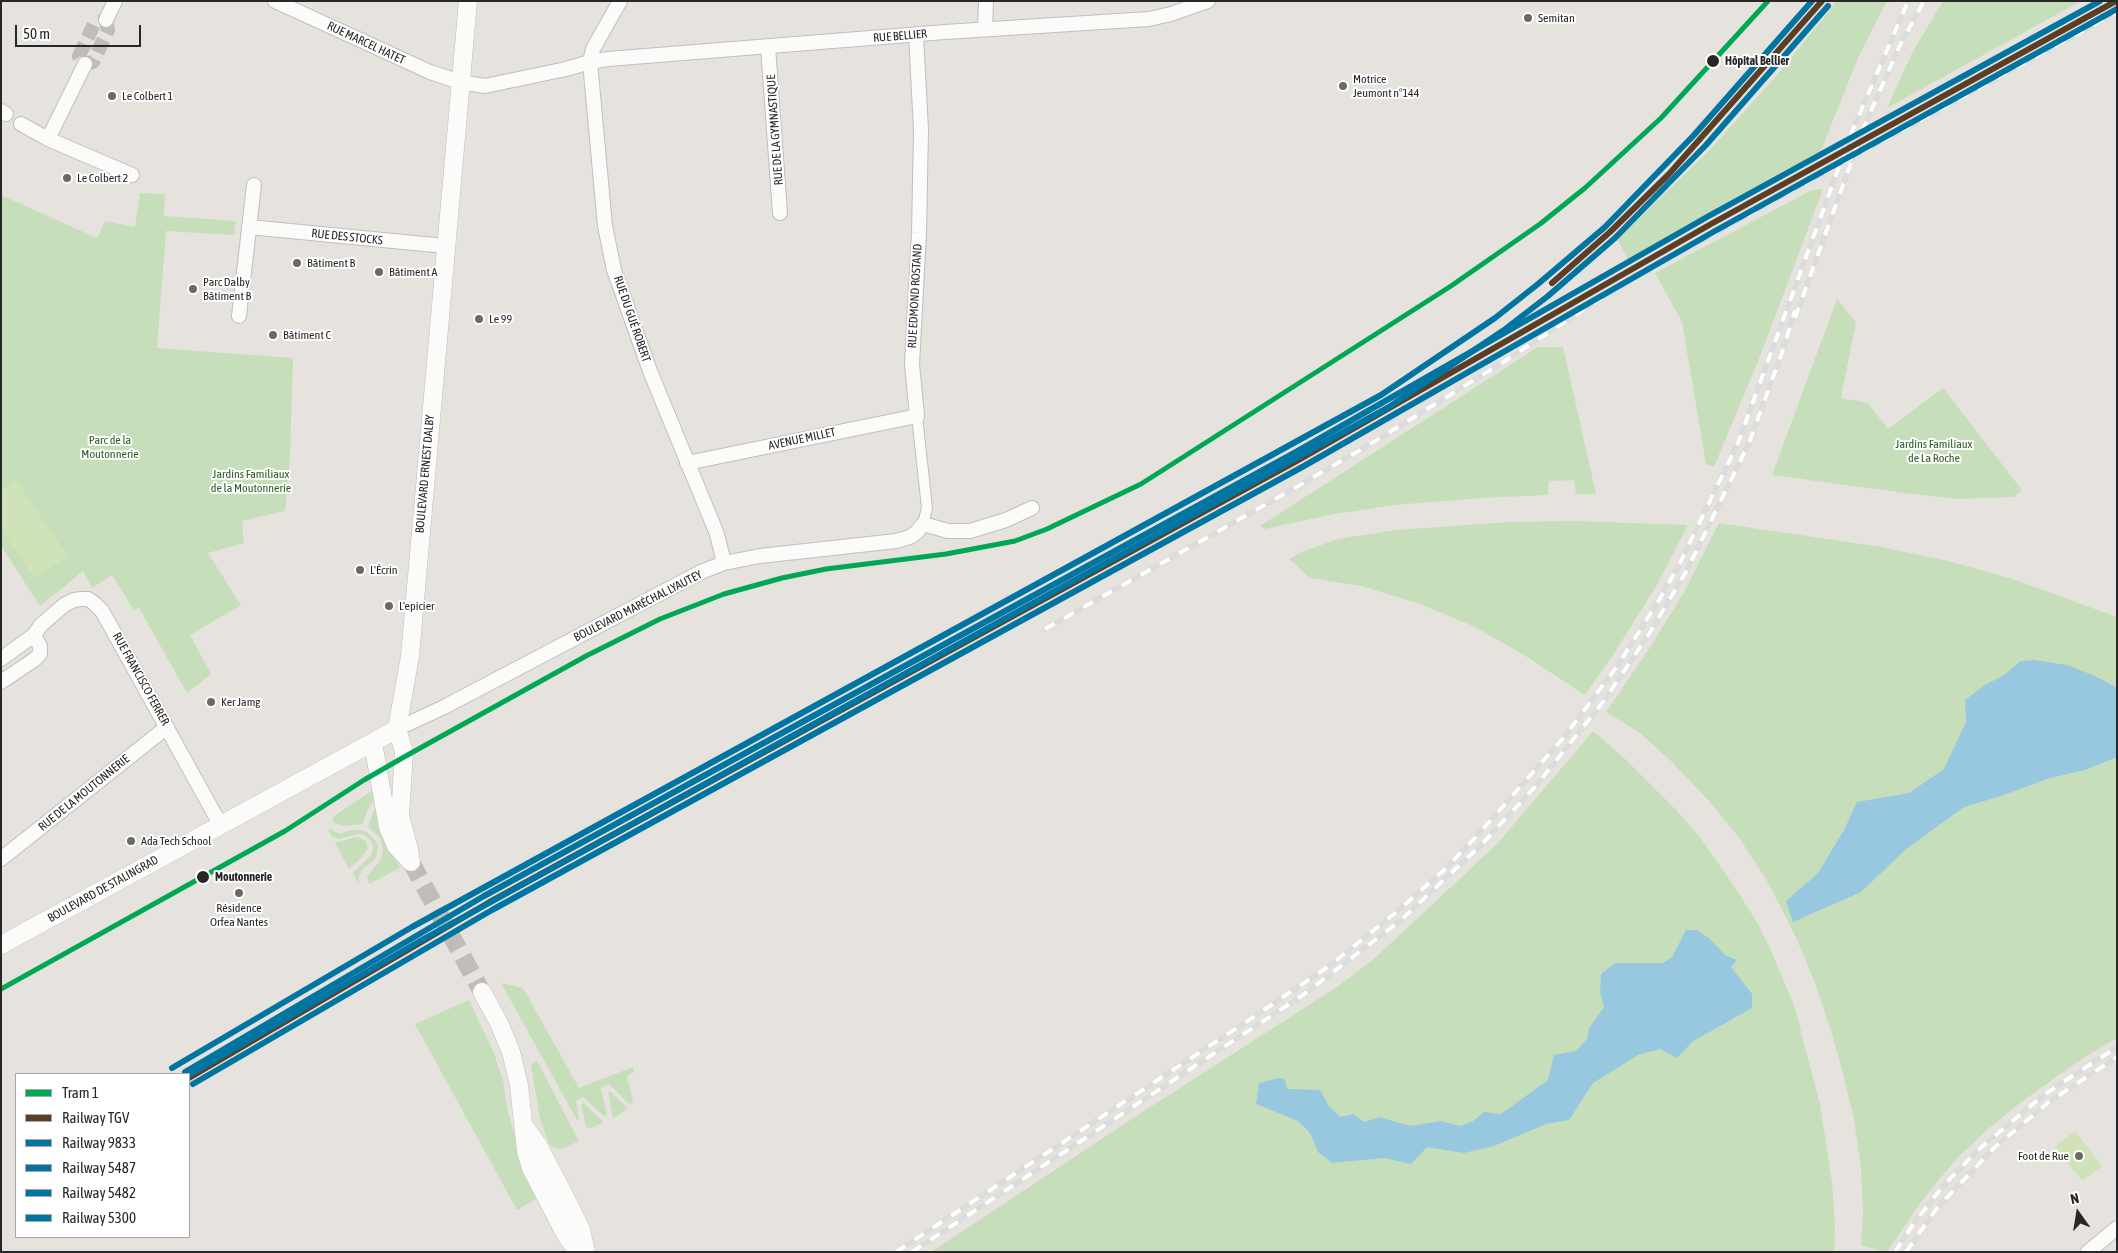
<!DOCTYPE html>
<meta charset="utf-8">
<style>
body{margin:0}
#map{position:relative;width:2118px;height:1253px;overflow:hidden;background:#e6e3de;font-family:"Asap Condensed",sans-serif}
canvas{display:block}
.frame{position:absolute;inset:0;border:2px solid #272727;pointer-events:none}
.legend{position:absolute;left:15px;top:1073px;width:175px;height:165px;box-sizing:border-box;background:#fff;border:1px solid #a9a9a9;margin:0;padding:6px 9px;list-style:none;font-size:15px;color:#272727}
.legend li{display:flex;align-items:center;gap:10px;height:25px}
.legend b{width:25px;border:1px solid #a9a9a9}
.north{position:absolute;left:2053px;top:1188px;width:50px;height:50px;-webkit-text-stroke:4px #fff;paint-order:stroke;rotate:347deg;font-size:14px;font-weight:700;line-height:20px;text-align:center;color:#272727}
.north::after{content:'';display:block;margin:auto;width:18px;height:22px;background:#272727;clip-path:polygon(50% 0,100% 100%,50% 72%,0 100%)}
.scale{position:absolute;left:15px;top:25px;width:126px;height:22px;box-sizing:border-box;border:2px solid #272727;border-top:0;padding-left:6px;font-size:15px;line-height:18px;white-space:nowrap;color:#272727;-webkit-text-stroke:4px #fff;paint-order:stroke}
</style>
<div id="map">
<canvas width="2118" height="1253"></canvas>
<div class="frame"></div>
<ul class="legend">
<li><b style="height:6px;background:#00a754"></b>Tram 1</li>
<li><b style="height:6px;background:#5c3e26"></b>Railway TGV</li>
<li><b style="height:6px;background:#0075a1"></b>Railway 9833</li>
<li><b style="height:6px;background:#0075a1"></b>Railway 5487</li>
<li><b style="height:6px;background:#0075a1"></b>Railway 5482</li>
<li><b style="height:6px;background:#0075a1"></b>Railway 5300</li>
</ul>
<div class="north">N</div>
<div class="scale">50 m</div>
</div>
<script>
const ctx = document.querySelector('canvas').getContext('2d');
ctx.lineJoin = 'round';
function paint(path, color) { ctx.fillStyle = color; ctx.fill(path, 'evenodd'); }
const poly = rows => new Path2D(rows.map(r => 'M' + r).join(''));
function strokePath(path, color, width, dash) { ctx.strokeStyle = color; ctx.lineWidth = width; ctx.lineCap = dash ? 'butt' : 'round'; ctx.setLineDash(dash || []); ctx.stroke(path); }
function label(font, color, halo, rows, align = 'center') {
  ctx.font = font + ' "Asap Condensed",sans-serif'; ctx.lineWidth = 4; ctx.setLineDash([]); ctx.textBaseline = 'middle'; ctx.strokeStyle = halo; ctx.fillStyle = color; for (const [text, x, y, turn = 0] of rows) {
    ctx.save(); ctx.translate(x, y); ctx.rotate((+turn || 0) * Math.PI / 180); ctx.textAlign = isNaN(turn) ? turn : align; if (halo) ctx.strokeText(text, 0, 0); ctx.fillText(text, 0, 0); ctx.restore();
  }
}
const green = poly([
 [1837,1,1887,1,1858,58,1820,153,1628,259,1617,239,1708,152,1778,74],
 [1943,1,2081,1,1887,108,1912,53],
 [1823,189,1761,354,1714,467,1706,464,1682,322,1655,273,1812,190],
 [140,193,165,194,164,216,236,221,234,235,166,231,157,348,293,358,290,457,285,511,242,521,244,543,208,553,241,605,190,635,211,674,187,693,139,608,134,610,112,575,92,588,83,571,40,606,1,546,1,195,97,238,105,221,135,227],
 [1837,299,1856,322,1841,398,1868,403,1888,429,1943,388,2022,490,2014,497,1959,499,1912,494,1772,475],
 [1538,347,1563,347,1596,494,1576,494,1574,480,1549,481,1548,495,1481,498,1395,505,1334,514,1265,529,1260,526],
 [1575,521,1688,525,1657,585,1611,658,1585,695,1524,655,1473,626,1420,604,1361,586,1310,578,1289,559,1304,551,1338,539,1396,530,1509,522],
 [1719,523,1881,547,1948,561,2013,579,2117,617,2117,1038,2088,1055,2056,1077,2020,1103,1987,1130,1955,1160,1921,1202,1887,1252,1861,1246,1863,1213,1861,1168,1854,1120,1844,1077,1831,1031,1815,983,1795,935,1767,881,1740,839,1709,801,1672,762,1640,733,1606,712,1651,646,1684,592],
 [1593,731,1623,757,1677,811,1700,837,1738,892,1758,924,1772,953,1794,1005,1820,1104,1832,1182,1835,1225,1834,1252,931,1252,1144,1111,1337,987,1374,959,1498,843],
 [373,790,375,799,367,811,363,824,344,826,334,823,332,820,334,816],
 [376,805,389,846,400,868,369,884,367,876,380,861,383,853,381,839,368,827],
 [330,829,340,834,352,830,362,830,368,833,375,840,378,846,376,858,362,870,358,878,360,887,353,873,371,855,373,850,372,842,364,835,359,834,338,839,332,836,328,830],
 [356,837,365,840,368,848,361,858,349,869,335,843],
 [501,983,523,988,579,1088,633,1067,634,1072,627,1076,633,1102,629,1104,609,1084,601,1088,607,1115,604,1116,583,1097,576,1101,579,1119,577,1120],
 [469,1000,494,1053,503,1080,507,1108,522,1161,540,1197,517,1210,415,1024],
 [537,1061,579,1141,562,1149,555,1148,549,1144,540,1119,531,1065],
 [610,1091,628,1109,613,1118,608,1092],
 [583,1103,604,1122,591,1128,586,1127,581,1104]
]);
const pitch = poly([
 [16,480,68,556,35,579,1,529,1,490],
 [2075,1131,2102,1166,2082,1181,2055,1146]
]);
const water = poly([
 [2034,660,2067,665,2095,676,2117,688,2117,757,2085,770,2050,778,1998,797,1964,807,1905,850,1861,892,1793,922,1786,901,1818,873,1844,830,1857,802,1909,793,1944,769,1966,722,1965,700,1985,685,2004,675,2021,661],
 [1686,930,1697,930,1710,939,1725,955,1737,960,1731,967,1752,994,1752,1008,1692,1042,1677,1058,1660,1049,1638,1055,1593,1083,1569,1120,1546,1124,1494,1146,1464,1153,1427,1147,1411,1164,1384,1158,1332,1163,1318,1152,1310,1133,1298,1121,1256,1104,1259,1083,1279,1078,1285,1079,1287,1089,1320,1090,1329,1106,1340,1117,1353,1114,1364,1122,1379,1117,1410,1126,1441,1121,1461,1126,1473,1121,1484,1112,1501,1114,1548,1080,1554,1055,1576,1051,1587,1039,1589,1028,1604,1007,1600,992,1601,974,1615,963,1663,963,1672,957]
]);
const minorTunnel = poly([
 [106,20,108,30,93,62,85,64,79,56,94,24,106,20]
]);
const tertiaryTunnel = poly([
 [411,862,482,992]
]);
const pedestrian = poly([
 [917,416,927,508,923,524]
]);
const minor = poly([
 [275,1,430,72,460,82,485,86,566,69,590,62,608,59,945,32,1149,19,1171,14,1208,1],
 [620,1,593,49,590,62,605,226,614,270,650,371,717,534,724,563],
 [106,20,115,1],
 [985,29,986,1],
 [768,47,780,213],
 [85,64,48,139,132,175],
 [1,111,6,114],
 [21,124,48,139],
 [249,227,445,246],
 [239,316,254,185],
 [687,463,917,416,912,364,919,233,921,130,916,35],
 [1,659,34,635,41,625,64,605,74,600,81,599,88,599,94,603,102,611,111,627,220,824],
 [1,682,35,659,40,654,40,646,34,635],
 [397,729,444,707,701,572,724,563,760,556,896,541,910,537,917,532,923,524,948,531,970,531,1006,520,1032,508],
 [1,859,167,727],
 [2088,1252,2117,1228]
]);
const tertiary = poly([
 [397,729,404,752,400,816,409,849,411,862],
 [373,743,388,827,396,846,409,860],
 [1,945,397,729,410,656,468,1],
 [482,992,499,1023,511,1052,519,1085,526,1151,531,1168,567,1237,578,1252],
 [525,1127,538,1145,570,1207,581,1230,586,1252]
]);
const rail = poly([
 [1795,318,1864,127,1899,47,1924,1],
 [1045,629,1293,489,1367,446,1505,361,1629,280,2117,12],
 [896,1252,1252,1018,1329,966,1394,914,1443,871,1475,838,1565,736,1618,665,1659,600,1679,565,1738,443,1851,134,1908,1],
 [912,1252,1303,995,1400,921,1481,845,1535,787,1603,702,1649,634,1687,570,1749,443,1783,350,1795,310],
 [1895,1252,1914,1223,1943,1186,1978,1150,2045,1094,2117,1047],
 [1906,1252,1937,1208,1995,1147,2049,1102,2117,1057]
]);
const rail1 = poly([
 [1552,283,1610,232,1669,174,1822,1],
 [189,1078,488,903,1300,459,1711,224,2116,1]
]);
const rail2 = poly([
 [193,1084,492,910,1304,466,1715,231,2117,9]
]);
const rail3 = poly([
 [185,1072,484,896,1296,452,1707,217,2100,1]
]);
const rail4 = poly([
 [189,1075,420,941,1389,407,1504,330,1548,296,1615,238,1706,145,1828,6]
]);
const rail5 = poly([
 [172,1068,412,927,1381,395,1495,318,1538,284,1605,227,1694,135,1812,1]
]);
const tram1 = poly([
 [1,989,285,831,364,780,404,757,586,656,660,619,724,594,782,578,826,569,946,554,1015,541,1047,529,1141,484,1451,286,1540,224,1585,188,1661,118,1768,1]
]);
const markers = [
 [1528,18,5,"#6a6967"],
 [1713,61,7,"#272727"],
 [1343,86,5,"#6a6967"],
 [112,96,5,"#6a6967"],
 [67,178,5,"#6a6967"],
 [297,263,5,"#6a6967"],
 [379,272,5,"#6a6967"],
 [193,289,5,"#6a6967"],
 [479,319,5,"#6a6967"],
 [273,335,5,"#6a6967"],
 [360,570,5,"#6a6967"],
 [389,606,5,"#6a6967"],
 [211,702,5,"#6a6967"],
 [131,841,5,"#6a6967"],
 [203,877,7,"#272727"],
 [239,893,5,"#6a6967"],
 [2079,1156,5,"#6a6967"]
];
const poiNames = [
 ["Semitan",1538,18],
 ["Motrice",1353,79],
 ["Jeumont n°144",1353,93],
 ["Le Colbert 1",122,96],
 ["Le Colbert 2",77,178],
 ["Bâtiment B",307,263],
 ["Bâtiment A",389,272],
 ["Parc Dalby",203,282],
 ["Bâtiment B",203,296],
 ["Le 99",489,319],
 ["Bâtiment C",283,335],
 ["L'Écrin",370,570],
 ["L'epicier",399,606],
 ["Ker Jamg",221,702],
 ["Ada Tech School",141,841],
 ["Résidence",239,908,"center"],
 ["Orfea Nantes",239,922,"center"],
 ["Foot de Rue",2069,1156,"right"]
];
const streetNames = [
 ["RUE BELLIER",900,36,-5],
 ["RUE MARCEL HATET",366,43,25],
 ["RUE DE LA GYMNASTIQUE",775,130,-94],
 ["RUE DES STOCKS",347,237,6],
 ["RUE EDMOND ROSTAND",915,296,-87],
 ["RUE DU GUÉ ROBERT",632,319,71],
 ["AVENUE MILLET",802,439,-12],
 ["BOULEVARD ERNEST DALBY",425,474,-85],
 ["BOULEVARD MARÉCHAL LYAUTEY",638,606,-27],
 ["RUE FRANCISCO FERRER",141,679,61],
 ["RUE DE LA MOUTONNERIE",84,793,-39],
 ["BOULEVARD DE STALINGRAD",103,889,-29]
];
const stopNames = [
 ["Hôpital Bellier",1725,61],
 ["Moutonnerie",215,877]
];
const parkNames = [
 ["Parc de la",110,440],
 ["Moutonnerie",110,454],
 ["Jardins Familiaux",1934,444],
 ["de La Roche",1934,458],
 ["Jardins Familiaux",251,474],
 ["de la Moutonnerie",251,488]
];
paint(green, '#c7deba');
paint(pitch, '#cfe2b8');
paint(water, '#98c8e0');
strokePath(minorTunnel, '#c0bdb9', 14, [14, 7]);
strokePath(tertiaryTunnel, '#c0bdb9', 18, [18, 9]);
strokePath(pedestrian, '#c0bfbf', 12);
strokePath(minor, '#c0bfbf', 16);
strokePath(tertiary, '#c0bfbf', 19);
strokePath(pedestrian, '#fbfbfa', 10);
strokePath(minor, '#fbfbfa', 14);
strokePath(tertiary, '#fbfbfa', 18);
strokePath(rail, '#dcdcdd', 5.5);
strokePath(rail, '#fff', 4, [11]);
strokePath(rail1, '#5c3e26', 6);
strokePath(rail2, '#0075a1', 6);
strokePath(rail3, '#0075a1', 6);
strokePath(rail4, '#0075a1', 6);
strokePath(rail5, '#0075a1', 6);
strokePath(tram1, '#00a754', 5);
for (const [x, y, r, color] of markers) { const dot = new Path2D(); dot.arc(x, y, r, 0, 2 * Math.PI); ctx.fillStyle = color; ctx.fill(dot); strokePath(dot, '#fff', 2); }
label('12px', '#272727', '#fff', poiNames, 'left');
label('12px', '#272727', '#fff', streetNames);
label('bold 12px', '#272727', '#fff', stopNames, 'left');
label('12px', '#285c20', '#fff', parkNames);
</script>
